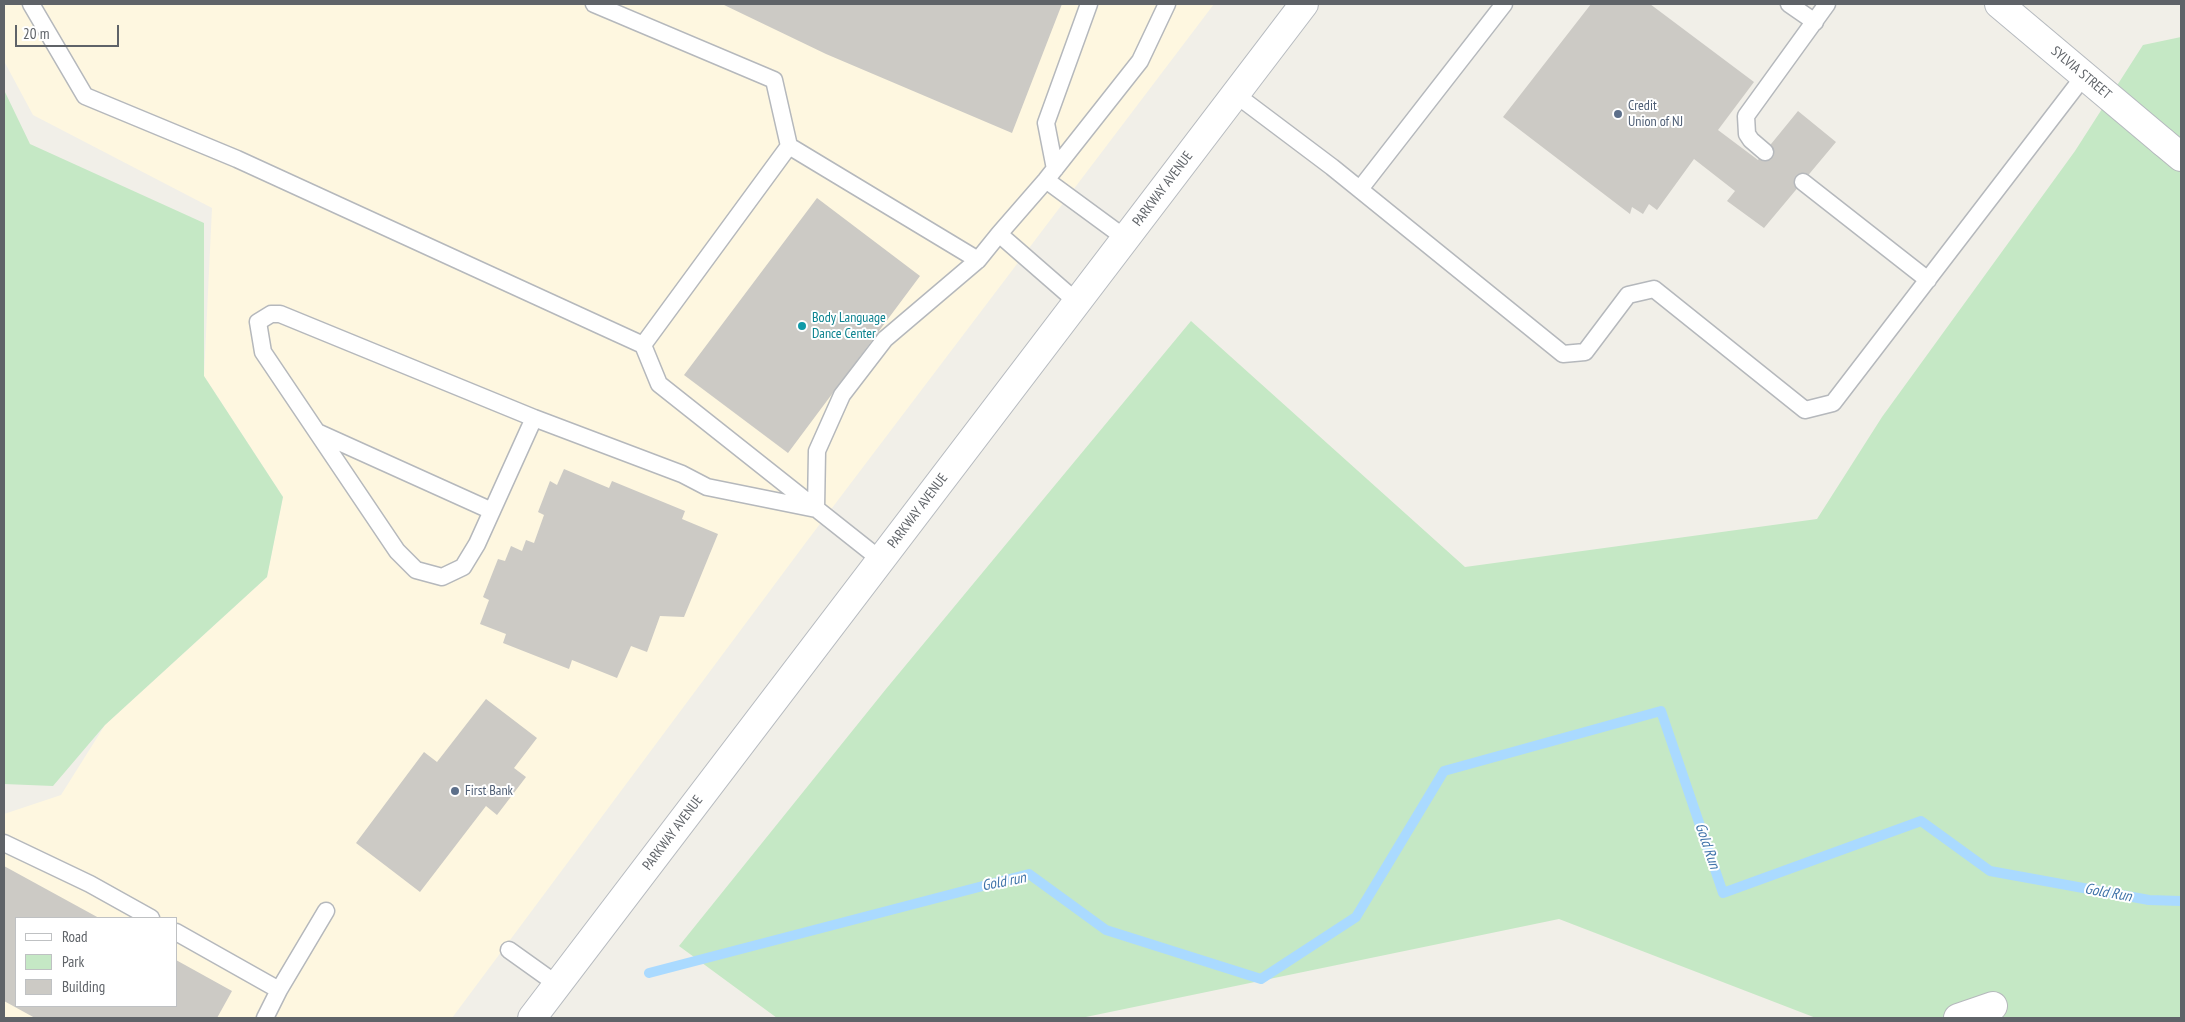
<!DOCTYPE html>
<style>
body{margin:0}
#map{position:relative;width:2185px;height:1022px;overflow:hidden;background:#f1efe8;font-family:"PT Sans Narrow",sans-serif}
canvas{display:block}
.frame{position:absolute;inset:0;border:5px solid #5f6368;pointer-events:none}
.legend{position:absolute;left:15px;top:917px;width:162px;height:90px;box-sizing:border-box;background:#fff;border:1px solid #bfc1c3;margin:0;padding:6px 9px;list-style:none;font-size:15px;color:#5f6368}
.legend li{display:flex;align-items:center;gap:10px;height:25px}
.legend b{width:25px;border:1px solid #bfc1c3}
.scale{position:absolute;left:15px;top:25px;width:104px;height:22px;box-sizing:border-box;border:2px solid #5f6368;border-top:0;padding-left:6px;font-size:15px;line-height:18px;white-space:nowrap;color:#5f6368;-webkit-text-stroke:4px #fff;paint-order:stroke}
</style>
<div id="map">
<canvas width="2185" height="1022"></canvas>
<div class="frame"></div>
<ul class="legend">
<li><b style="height:6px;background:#fff"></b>Road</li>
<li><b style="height:14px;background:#c5e8c5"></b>Park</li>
<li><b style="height:14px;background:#cccac5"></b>Building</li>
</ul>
<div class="scale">20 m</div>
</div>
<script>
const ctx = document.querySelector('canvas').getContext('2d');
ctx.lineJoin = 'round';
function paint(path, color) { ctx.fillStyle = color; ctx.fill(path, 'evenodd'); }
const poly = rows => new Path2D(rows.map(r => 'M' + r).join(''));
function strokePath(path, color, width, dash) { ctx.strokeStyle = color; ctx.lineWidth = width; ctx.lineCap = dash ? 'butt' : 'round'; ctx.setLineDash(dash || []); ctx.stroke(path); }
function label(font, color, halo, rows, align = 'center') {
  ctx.font = font + ' "PT Sans Narrow",sans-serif'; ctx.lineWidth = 4; ctx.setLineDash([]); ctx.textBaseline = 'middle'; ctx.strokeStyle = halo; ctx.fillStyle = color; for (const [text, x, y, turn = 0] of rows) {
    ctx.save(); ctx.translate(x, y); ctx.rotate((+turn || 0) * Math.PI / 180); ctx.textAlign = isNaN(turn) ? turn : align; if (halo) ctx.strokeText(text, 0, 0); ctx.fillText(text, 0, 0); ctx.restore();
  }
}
const commercial = poly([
 [4,4,1214,4,807,541,452,1018,4,1018,4,814,61,795,105,725,267,577,283,497,204,376,212,208,33,115,4,61],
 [16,918,176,918,176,1006,16,1006]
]);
const green = poly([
 [2181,37,2181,1018,1816,1018,1559,919,1081,1018,777,1018,679,946,886,689,1191,321,1465,567,1817,519,1882,417,2075,151,2143,45],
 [4,90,30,144,204,223,204,376,283,497,267,577,105,725,53,786,4,784]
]);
const stream = poly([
 [649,973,1029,874,1106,930,1261,979,1356,917,1444,771,1661,711,1723,893,1921,821,1990,871,2149,900,2181,901]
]);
const building = poly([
 [722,4,1062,4,1012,133,826,54],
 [1591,4,1650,4,1754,82,1718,130,1758,160,1798,111,1836,142,1764,228,1727,201,1735,191,1694,159,1657,210,1649,204,1643,214,1632,207,1630,214,1503,117],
 [817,198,920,276,788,453,684,375],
 [564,469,609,488,612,481,685,511,682,519,718,534,684,617,660,616,647,652,631,646,617,678,572,660,569,669,503,643,506,634,480,624,489,600,483,597,498,559,505,561,511,546,522,551,526,540,534,543,544,515,538,512,550,481,557,485],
 [486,699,537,738,514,768,526,777,497,815,486,806,420,892,356,843,424,752,437,762],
 [4,866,99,918,16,918,16,1006,176,1006,176,960,232,991,217,1018,35,1018,4,1001]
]);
const lane = poly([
 [31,4,85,96,237,159,643,345,659,384,881,560],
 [594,4,774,80,789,146,978,260],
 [1789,4,1815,22],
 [1235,94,1332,167,1563,354,1585,352,1628,295,1654,289,1805,410,1833,403,2084,76],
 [1765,152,1751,140,1747,134,1746,116,1827,4],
 [1055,169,1046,123,1089,4],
 [1046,180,1125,238],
 [1803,182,1928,280],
 [1360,189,1504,4],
 [999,234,1046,180,1140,61,1167,4],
 [643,345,789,146],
 [534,418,477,544,463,567,442,577,416,570,397,551,263,352,258,322,271,314,280,314,534,418,682,474,707,487,816,509,817,451,842,395,885,339,978,260,999,234,1077,302],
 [317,432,492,511],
 [4,843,90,884,151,918],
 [176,932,279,990],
 [509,950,558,985],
 [265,1018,279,990,326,911]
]);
const street = poly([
 [2163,142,2181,157],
 [1958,1018,1993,1006]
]);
const secondary = poly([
 [1999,4,2163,142],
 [532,1018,1304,4]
]);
const markers = [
 [1618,114,5,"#5c6f8a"],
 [802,326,5,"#0f9aa8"],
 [455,791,5,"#5c6f8a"]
];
const streetNames = [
 ["SYLVIA STREET",2081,73,40],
 ["PARKWAY AVENUE",1163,189,-53],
 ["PARKWAY AVENUE",918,511,-53],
 ["PARKWAY AVENUE",673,833,-53]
];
const serviceNames = [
 ["Credit",1628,106],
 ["Union of NJ",1628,122],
 ["First Bank",465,791]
];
const cultureNames = [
 ["Body Language",812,318],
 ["Dance Center",812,334]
];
const waterNames = [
 ["Gold Run",1707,846,71],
 ["Gold run",1004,882,-11],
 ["Gold Run",2108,893,10]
];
paint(commercial, '#fef7e0');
paint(green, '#c5e8c5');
strokePath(stream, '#aadaff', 10);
paint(building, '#cccac5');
strokePath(lane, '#b5b8bc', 19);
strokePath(street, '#b5b8bc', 30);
strokePath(secondary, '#b6babf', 30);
strokePath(lane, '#fff', 16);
strokePath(street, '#fff', 28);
strokePath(secondary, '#fff', 28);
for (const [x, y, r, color] of markers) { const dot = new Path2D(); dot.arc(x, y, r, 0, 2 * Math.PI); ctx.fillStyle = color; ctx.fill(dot); strokePath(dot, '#fff', 2); }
label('14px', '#5f6368', '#fff', streetNames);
label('14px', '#4e5e75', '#fff', serviceNames, 'left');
label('14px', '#0d838f', '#fff', cultureNames, 'left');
label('italic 15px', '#4174aa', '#fff', waterNames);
</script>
